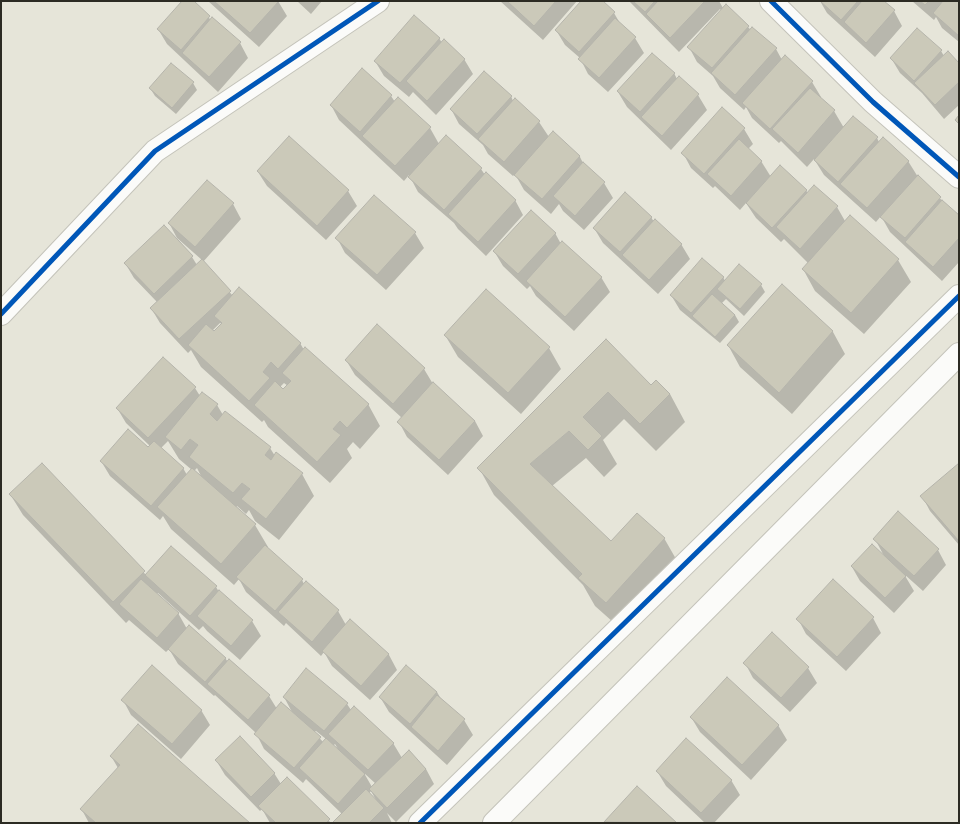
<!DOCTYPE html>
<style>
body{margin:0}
#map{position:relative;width:960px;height:824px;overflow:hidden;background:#e6e5d9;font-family:Arial,sans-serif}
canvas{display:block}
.frame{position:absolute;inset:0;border:2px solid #2c2b23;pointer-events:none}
</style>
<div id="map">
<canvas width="960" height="824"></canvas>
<div class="frame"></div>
</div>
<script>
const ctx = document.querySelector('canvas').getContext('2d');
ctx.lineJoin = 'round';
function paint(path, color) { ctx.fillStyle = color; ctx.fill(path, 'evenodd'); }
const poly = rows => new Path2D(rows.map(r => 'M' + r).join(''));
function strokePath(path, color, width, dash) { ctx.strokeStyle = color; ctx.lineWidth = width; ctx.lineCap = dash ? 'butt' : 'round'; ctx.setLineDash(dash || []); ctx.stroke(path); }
const shadow = poly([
 [183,1,192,1,211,20,240,43,248,58,218,92,167,44,158,29],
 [208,1,278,1,287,16,259,47],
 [297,1,322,1,311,14],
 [500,1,577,1,543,40],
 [582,1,601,1,614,13,621,25,635,38,644,53,608,92,588,74,580,58,565,45,556,30],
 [629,1,719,1,723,8,726,6,751,30,776,49,782,60,812,82,821,97,820,98,834,111,844,128,877,138,879,142,908,161,918,177,959,217,959,262,942,281,890,232,881,216,876,222,824,175,814,159,807,167,781,141,779,143,752,118,746,107,744,110,720,88,713,76,697,62,689,47,721,10,720,9,679,52],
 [820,1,882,1,894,11,902,26,875,57,827,13],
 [912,1,959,1,959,42,942,28,936,17,934,20],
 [439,38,442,43,464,59,473,74,436,115,413,92,409,97,384,76,375,61],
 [941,51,944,56,959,64,959,105,944,119,922,93,900,73,891,58],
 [362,70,391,96,395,102,430,128,439,144,446,137,481,169,485,175,515,200,523,215,486,256,458,229,454,223,418,192,409,175,404,181,339,120,331,105],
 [674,73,677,79,679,77,698,95,707,110,671,150,627,107,618,92],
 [193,83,197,90,176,114,155,96,150,88],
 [511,96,513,101,539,122,549,137,553,133,580,157,583,163,604,183,613,198,584,230,563,211,559,204,551,214,524,190,515,174,513,176,488,154,483,145,459,124,451,109],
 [744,129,753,144,748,149,761,161,771,177,806,190,808,194,837,207,845,221,850,216,898,260,911,282,864,334,815,291,803,269,808,263,784,239,781,242,756,218,746,203,740,210,715,186,713,188,691,168,683,153],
 [258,172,348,191,357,206,326,240,267,186],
 [233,204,241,219,203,262,233,296,300,343,304,350,368,404,380,426,360,449,353,442,347,449,352,458,330,483,268,427,264,420,262,422,201,367,191,350,188,353,160,323,151,308,157,302,134,278,125,263,164,226,192,257,197,265,202,260,177,238,169,223],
 [220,323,222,324,214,332,212,331],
 [284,383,288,386,284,391,280,387],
 [651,217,654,222,681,244,690,259,658,294,603,243,594,228],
 [415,233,424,248,386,290,345,253,337,238],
 [555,233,561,244,601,277,610,292,574,331,536,296,530,286,527,289,503,266,494,251],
 [723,277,725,281,761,285,765,292,744,316,726,299,722,303,735,315,739,322,720,343,680,310,671,295],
 [782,286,833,332,845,354,792,414,740,367,728,345],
 [377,326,424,369,433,384,475,421,483,436,448,475,407,437,399,422,402,418,355,375,346,360],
 [445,335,549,348,561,369,521,414,458,357],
 [606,341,651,387,656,381,670,394,685,422,656,451,624,419,603,440,617,464,604,477,586,458,552,486,611,543,664,538,680,566,622,630,595,606,583,585,494,495,479,468],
 [195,388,200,396,217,405,223,415,270,448,275,456,302,474,314,496,279,540,255,521,249,510,246,514,237,506,236,508,255,525,268,547,266,548,302,580,304,584,306,582,338,611,346,625,350,621,389,655,397,670,370,700,332,666,324,652,321,656,286,623,284,626,246,592,239,579,234,585,171,529,163,516,160,520,110,476,101,461,150,446,126,423,117,408],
 [168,441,179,459,192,470,187,475,183,468,161,448],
 [197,468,202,478,194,471],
 [42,464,146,575,216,587,219,592,252,621,261,636,240,660,207,631,203,626,199,630,158,593,156,594,178,613,187,629,225,658,228,662,230,660,269,696,277,709,293,714,284,697,347,704,351,710,393,743,402,758,426,769,434,784,396,822,387,813,392,823,333,823,342,814,306,779,303,783,264,749,256,733,215,695,214,696,178,664,169,649,166,652,129,620,126,623,23,515,10,494],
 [316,731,326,739,323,742,314,732],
 [335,744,339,751,333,746],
 [364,773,376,784,372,787],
 [371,791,376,800,369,794],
 [959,464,959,545,930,511,922,496],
 [875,539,938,550,946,565,923,591,904,574,914,591,894,613,860,581,852,567,884,556],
 [873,618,881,633,846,671,806,634,798,619],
 [745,663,808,668,817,683,790,712,753,678],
 [406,666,437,692,441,699,464,720,473,735,447,765,389,712,380,697],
 [123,700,201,710,210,725,181,759,131,715],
 [691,717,778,725,787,740,751,780,700,732],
 [111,756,248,823,89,823,82,810,118,768],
 [216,760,274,773,281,784,287,778,331,823,270,823,262,809,260,811,225,775],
 [657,771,731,780,740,795,714,823,705,823,666,786],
 [637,787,675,823,605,823]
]);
const building = poly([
 [182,1,194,1,210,16,181,50,157,29,182,1],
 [214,1,279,1,250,33,214,1],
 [507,1,556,1,534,26,507,1],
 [581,1,603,1,615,12,579,52,555,30,581,1],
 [633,1,655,1,645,12,633,1],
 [658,1,705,1,670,38,646,14,658,1],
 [820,1,858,1,841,20,820,1],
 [862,1,884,1,895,10,866,43,844,22,862,1],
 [920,1,929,1,925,5,920,1],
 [943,1,959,1,959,36,933,13,943,1],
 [726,4,749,26,712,68,687,47,726,4],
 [414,15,440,38,400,83,374,61,414,15],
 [212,17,241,42,209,77,182,53,212,17],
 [615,18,636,37,599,78,578,59,615,18],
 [752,27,777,48,735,95,711,73,752,27],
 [917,28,942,50,914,81,890,58,917,28],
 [444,39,465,59,427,101,406,81,444,39],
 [948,51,959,63,959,82,935,105,914,83,948,51],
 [652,53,675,73,640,112,617,91,652,53],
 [785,55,813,81,770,129,742,103,785,55],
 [171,63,194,82,172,108,149,88,171,63],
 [362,68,392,95,360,132,330,105,362,68],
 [484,71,512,96,477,134,450,109,484,71],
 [679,76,699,94,662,136,641,117,679,76],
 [810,88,835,110,798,153,772,129,810,88],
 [398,97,431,127,395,166,362,136,398,97],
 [515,98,540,121,504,162,478,139,515,98],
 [722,107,745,128,704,174,681,153,722,107],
 [959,115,959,124,955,120,959,115],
 [853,116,878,137,838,182,814,160,853,116],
 [553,131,580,156,542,199,514,175,553,131],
 [446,135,482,168,444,210,408,177,446,135],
 [289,136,349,190,317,226,257,171,289,136],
 [883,137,909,161,867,208,840,184,883,137],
 [739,139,762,161,731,196,707,174,739,139],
 [583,162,605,182,575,216,553,196,583,162],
 [780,165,807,190,772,228,746,203,780,165],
 [486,172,516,200,478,242,448,214,486,172],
 [918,175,941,197,905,238,880,217,918,175],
 [207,180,234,203,195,247,168,223,207,180],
 [814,185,838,206,800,249,776,227,814,185],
 [625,192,652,217,620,252,593,228,625,192],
 [374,195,416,232,377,275,335,238,374,195],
 [942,200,959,215,959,238,933,267,905,242,942,200],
 [531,210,556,233,518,274,493,251,531,210],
 [850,215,899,259,851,313,802,269,850,215],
 [655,219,682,244,649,280,622,255,655,219],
 [164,225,193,256,154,294,124,263,164,225],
 [562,241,602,277,565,317,526,281,562,241],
 [702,258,724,277,691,313,670,295,702,258],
 [202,259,231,291,179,339,150,308,202,259],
 [739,264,762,284,740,309,717,289,739,264],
 [782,284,833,331,779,393,727,345,782,284],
 [239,287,301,343,278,369,271,362,263,372,270,378,249,401,188,345,206,324,214,331,222,323,214,316,239,287],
 [486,289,550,347,508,393,444,335,486,289],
 [712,294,735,315,715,337,692,316,712,294],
 [377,324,425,368,393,404,345,360,377,324],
 [606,339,651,385,656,380,670,394,640,424,608,392,583,417,602,436,588,450,569,431,530,464,611,541,637,513,665,538,606,603,578,578,582,574,477,468,606,339],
 [305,347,369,404,347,428,340,421,333,429,341,435,317,462,254,405,275,381,283,389,291,381,282,373,305,347],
 [163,357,196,387,148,438,116,408,163,357],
 [433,382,475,421,439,460,397,422,433,382],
 [202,392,218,404,210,414,217,421,225,411,271,447,265,455,271,460,276,452,303,473,266,519,241,499,250,489,242,483,233,493,189,457,198,445,190,439,181,450,165,437,202,392],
 [128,429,148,447,154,441,184,468,151,506,100,461,128,429],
 [42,463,145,571,113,602,9,494,42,463],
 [959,463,959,540,958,540,920,496,959,463],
 [192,468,256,524,221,564,157,507,192,468],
 [898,511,939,549,914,576,873,539,898,511],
 [872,544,906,576,885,598,851,566,872,544],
 [265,545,303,579,275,611,236,577,265,545],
 [171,546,217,586,190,616,145,575,171,546],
 [141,579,179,613,157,638,119,604,141,579],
 [833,579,874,617,837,657,796,619,833,579],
 [306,581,339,610,312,642,278,612,306,581],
 [219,590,253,620,231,646,197,616,219,590],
 [350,619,389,654,361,686,322,651,350,619],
 [189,625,226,658,205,682,168,649,189,625],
 [772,632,809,667,781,698,743,663,772,632],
 [229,659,270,695,248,720,207,684,229,659],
 [152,665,202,710,172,744,121,700,152,665],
 [406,665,437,692,410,724,379,697,406,665],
 [306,668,348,703,324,731,283,697,306,668],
 [727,677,779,725,742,765,690,717,727,677],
 [437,695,465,719,438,751,411,727,437,695],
 [281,702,321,737,294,768,254,734,281,702],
 [354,706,394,743,368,770,328,734,354,706],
 [138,724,250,823,96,823,80,809,120,765,110,756,138,724],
 [240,736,275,773,251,797,215,760,240,736],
 [326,738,365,774,338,804,299,768,326,738],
 [686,738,732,780,701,813,656,771,686,738],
 [409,750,426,769,387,808,369,789,409,750],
 [287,777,330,819,326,823,276,823,258,806,287,777],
 [637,786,677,823,604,822,637,786],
 [366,789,384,808,369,823,332,823,366,789]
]);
const minor = poly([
 [771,1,873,102,959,177],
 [1,314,155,151,378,1],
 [420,823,959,296],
 [494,823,959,354]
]);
const cycleway = poly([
 [771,1,873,102,959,177],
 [1,314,155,151,378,1],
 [420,823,959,296]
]);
paint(shadow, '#0003');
paint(building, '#cbc9b9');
strokePath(building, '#b5b4ab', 1);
strokePath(minor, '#c4c3ba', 24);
strokePath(minor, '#fbfbf9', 22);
strokePath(cycleway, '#0057b8', 5);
</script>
